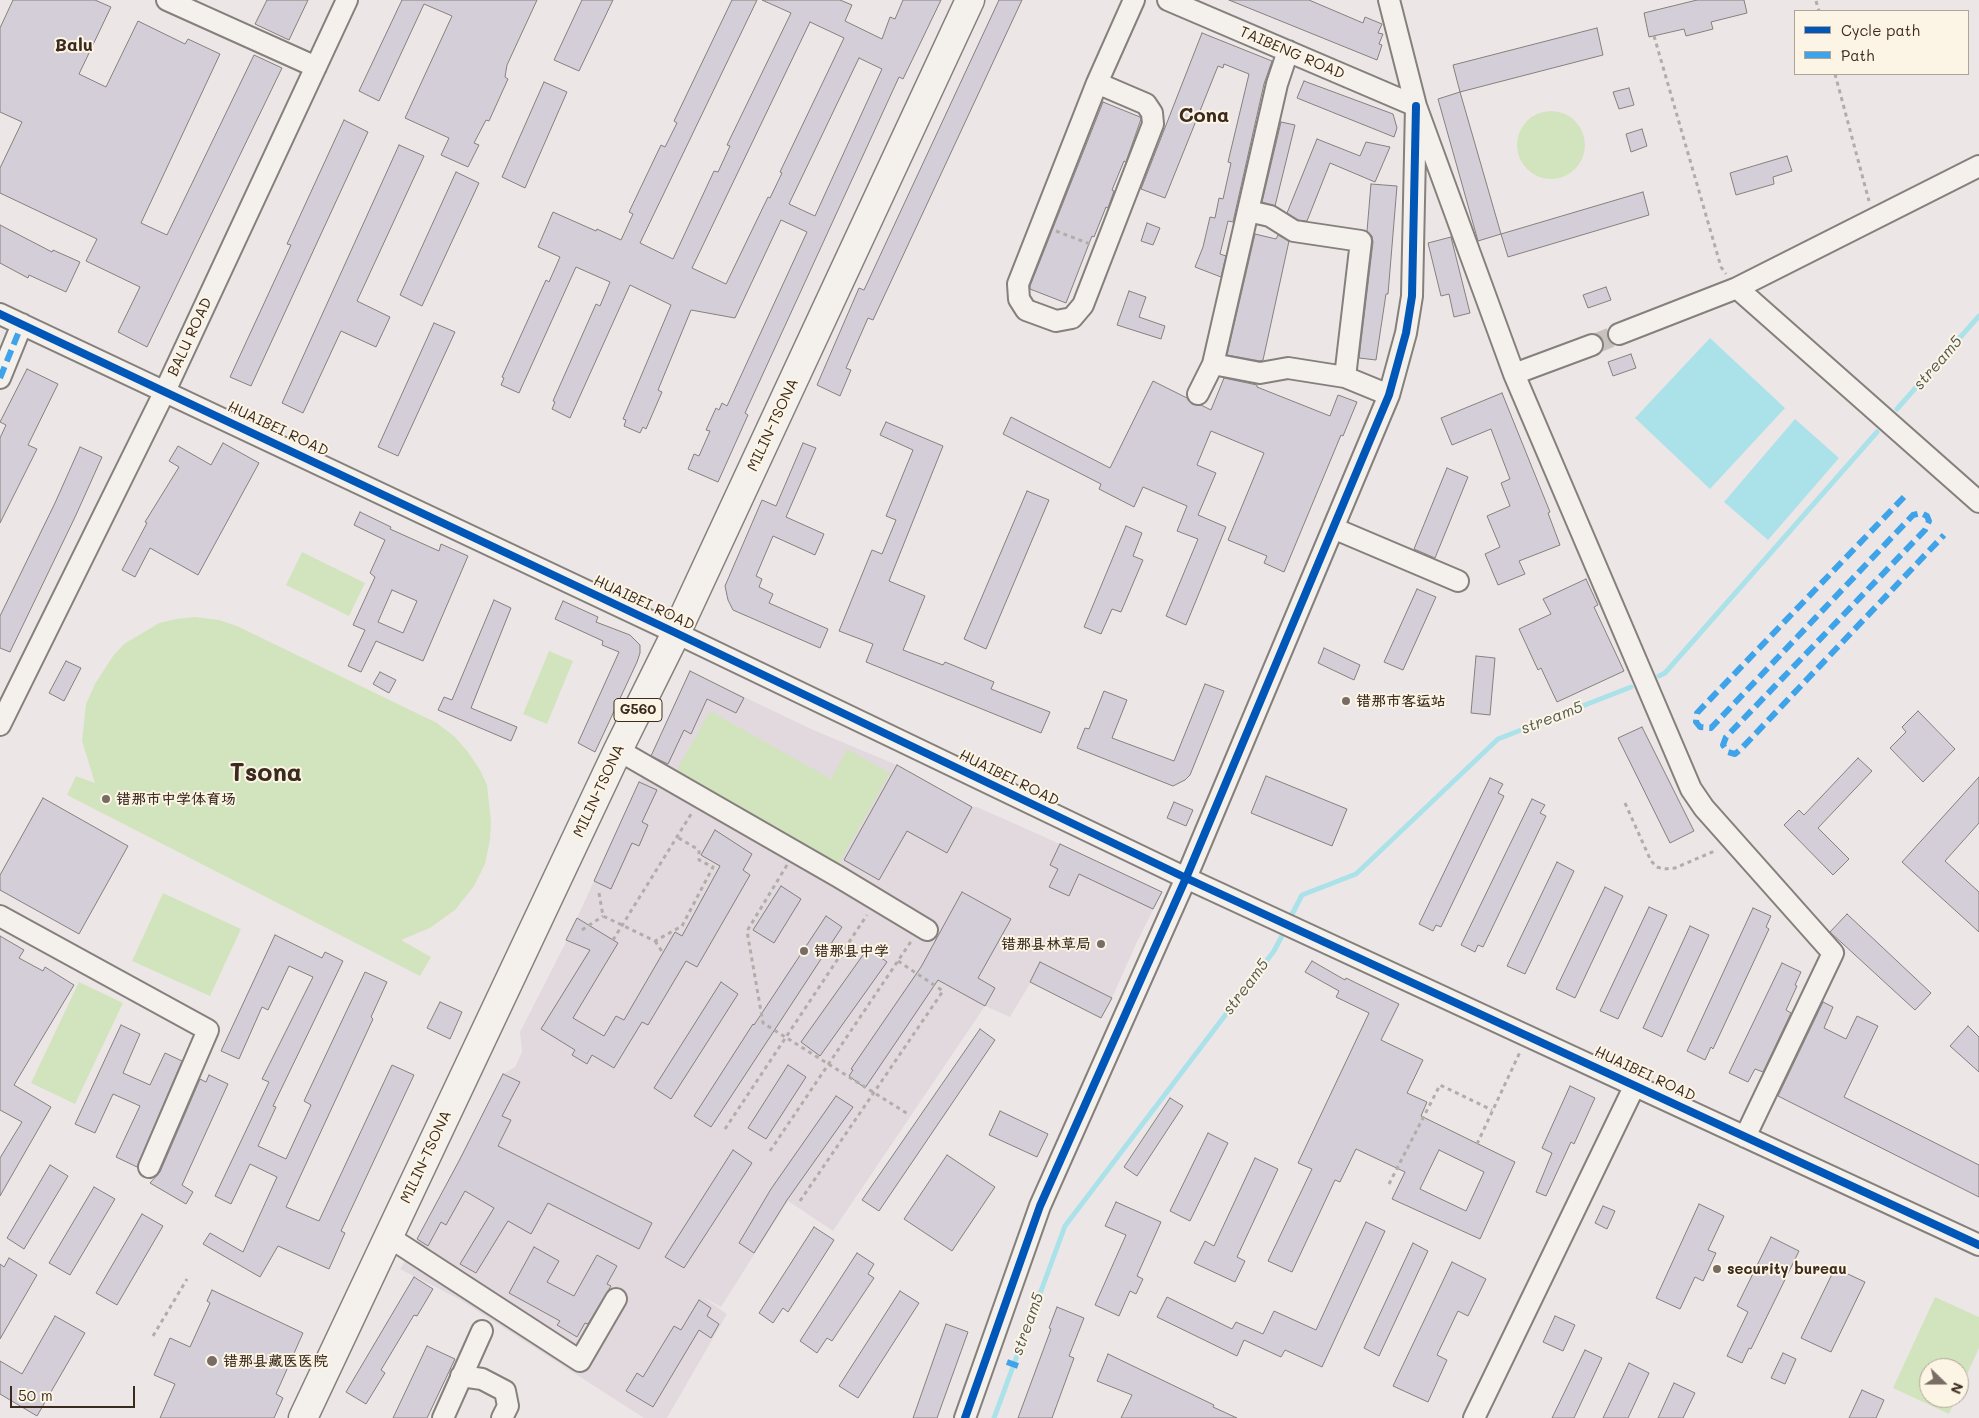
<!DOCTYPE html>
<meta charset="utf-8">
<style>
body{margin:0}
#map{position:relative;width:1979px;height:1418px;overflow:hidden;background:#ece7e6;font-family:Mali,sans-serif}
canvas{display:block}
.legend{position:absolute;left:1794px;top:10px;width:175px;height:65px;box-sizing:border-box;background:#fcf5e5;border:1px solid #afa495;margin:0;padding:6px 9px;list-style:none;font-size:15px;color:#3b2a1e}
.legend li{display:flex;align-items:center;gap:10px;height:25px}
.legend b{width:25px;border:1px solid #afa495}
.north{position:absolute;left:1919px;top:1358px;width:50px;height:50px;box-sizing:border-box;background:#fcf5e5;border:1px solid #afa495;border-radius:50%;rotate:112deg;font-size:14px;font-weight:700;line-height:20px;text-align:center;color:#3b2a1e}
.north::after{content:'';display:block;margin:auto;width:18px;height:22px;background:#796c64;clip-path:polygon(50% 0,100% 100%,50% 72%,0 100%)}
.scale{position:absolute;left:10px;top:1386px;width:125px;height:22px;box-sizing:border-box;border:2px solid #3b2a1e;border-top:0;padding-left:6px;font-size:15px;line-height:18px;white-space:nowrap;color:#3b2a1e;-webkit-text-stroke:4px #fcf5e5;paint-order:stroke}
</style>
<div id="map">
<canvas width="1979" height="1418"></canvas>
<ul class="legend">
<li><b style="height:6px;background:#0057b8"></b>Cycle path</li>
<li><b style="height:6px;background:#3fa3ea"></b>Path</li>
</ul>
<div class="north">N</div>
<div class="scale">50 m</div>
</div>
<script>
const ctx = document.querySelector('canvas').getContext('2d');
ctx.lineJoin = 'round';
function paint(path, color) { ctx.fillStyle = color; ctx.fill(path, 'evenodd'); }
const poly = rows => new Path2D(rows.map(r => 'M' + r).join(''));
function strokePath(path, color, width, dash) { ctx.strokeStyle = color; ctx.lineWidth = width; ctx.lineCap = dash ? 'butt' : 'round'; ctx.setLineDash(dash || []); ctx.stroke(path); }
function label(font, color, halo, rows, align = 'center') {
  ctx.font = font + ' Mali,"LXGW WenKai TC",sans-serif'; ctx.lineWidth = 4; ctx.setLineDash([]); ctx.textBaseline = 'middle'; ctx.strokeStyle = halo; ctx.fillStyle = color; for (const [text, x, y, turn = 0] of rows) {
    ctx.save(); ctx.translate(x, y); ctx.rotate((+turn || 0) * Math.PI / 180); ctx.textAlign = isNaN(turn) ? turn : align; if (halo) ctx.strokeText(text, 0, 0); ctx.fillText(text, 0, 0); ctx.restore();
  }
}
const built = poly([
 [690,671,811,729,897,765,972,807,977,807,1049,839,1162,892,1136,944,1112,998,1101,1018,1031,982,1010,1017,985,1006,833,1231,788,1201,721,1307,703,1297,727,1314,667,1418,644,1418,459,1299,400,1269,411,1252,503,1074,515,1067,522,1052,520,1032,567,940]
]);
const green = poly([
 '1517 145a34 34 0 1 1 68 0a34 34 0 1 1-68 0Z',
 [302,552,365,583,349,616,286,585],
 [195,617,219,620,237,626,437,723,455,737,468,752,480,770,487,785,491,821,490,840,485,864,474,886,455,910,430,928,401,940,431,957,420,976,67,795,76,776,95,783,82,741,86,704,95,684,113,656,124,644,159,623,176,619],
 [549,651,573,661,547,724,523,714],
 [710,711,831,779,847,749,890,773,837,867,674,775],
 [163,893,241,929,210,996,132,961],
 [79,982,123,1003,75,1104,31,1083],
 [1935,1297,1979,1317,1979,1348,1959,1392,1959,1368,1929,1368,1929,1398,1956,1398,1949,1414,1893,1388]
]);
const water = poly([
 [1710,338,1785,408,1710,489,1635,418],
 [1795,419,1839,458,1768,540,1724,502]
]);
const stream = poly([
 [1897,409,1979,316],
 [1659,676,1665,673,1877,432],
 [1288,922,1302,895,1356,874,1498,739,1631,687],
 [994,1418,1065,1226,1274,951,1285,930]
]);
const building = poly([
 [13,0,95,0,111,7,79,74,106,87,138,21,185,44,188,39,220,54,141,223,167,235,254,55,282,68,147,347,118,332,140,287,86,261,97,239,0,193,0,168,22,122,0,112,0,28,13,0],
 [267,0,308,0,289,40,255,24,267,0],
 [402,0,537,0,507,65,505,77,508,79,489,121,486,120,474,143,479,145,468,167,441,155,449,138,405,118,452,16,424,4,379,101,359,91,402,0],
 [582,0,613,0,579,71,554,60,582,0],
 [732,0,757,0,640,243,673,259,714,171,718,172,730,146,727,145,791,13,762,0,840,0,852,5,845,21,882,39,890,17,895,19,903,0,941,0,903,79,899,77,745,413,748,415,718,482,688,469,694,454,699,456,710,431,706,430,716,408,719,410,722,403,727,406,807,232,781,220,735,318,691,310,658,390,662,392,646,429,643,427,640,433,624,426,626,420,623,419,671,305,630,285,570,418,552,409,555,402,553,401,596,304,600,306,610,282,576,267,519,393,501,385,504,378,502,377,546,280,549,282,560,257,538,247,553,212,596,231,597,229,621,240,633,214,629,212,661,145,665,147,677,123,674,121,732,0],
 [810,22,844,38,780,172,782,173,770,198,768,197,726,284,692,268,810,22],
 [859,58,882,69,815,216,789,204,859,58],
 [999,0,1022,0,873,320,868,318,846,368,851,370,840,396,817,385,859,288,864,290,999,0],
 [1229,0,1309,0,1363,23,1365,17,1382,24,1378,33,1383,34,1379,44,1382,45,1377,60,1229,0],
 [1697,0,1744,0,1747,13,1711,22,1713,29,1686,36,1684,29,1649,37,1644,13,1697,0],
 [1597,28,1603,55,1460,92,1453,65,1597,28],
 [1202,33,1272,61,1264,84,1233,222,1228,221,1220,254,1226,256,1221,277,1195,267,1203,247,1210,217,1215,218,1219,198,1223,199,1231,163,1228,162,1249,74,1224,64,1223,68,1218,66,1165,198,1141,189,1202,33],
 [1304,81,1393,114,1397,128,1394,137,1297,98,1304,81],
 [544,82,567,92,525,188,502,177,544,82],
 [1629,88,1634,105,1619,109,1613,92,1629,88],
 [1460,92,1501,234,1478,241,1438,99,1460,92],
 [1103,102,1140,117,1141,119,1126,162,1124,161,1112,190,1114,191,1108,208,1106,207,1094,237,1092,236,1066,303,1030,289,1030,286,1103,102],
 [344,120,368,132,251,386,230,377,291,245,287,244,344,120],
 [1281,122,1295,125,1275,206,1262,202,1281,122],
 [1642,129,1647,146,1631,152,1626,134,1642,129],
 [1317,139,1360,156,1366,142,1390,147,1375,182,1330,163,1307,221,1298,220,1287,213,1317,139],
 [399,145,424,156,357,301,390,317,376,347,341,331,303,413,282,403,399,145],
 [1787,156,1792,171,1773,177,1774,184,1736,195,1730,173,1787,156],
 [456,172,479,183,422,306,400,295,456,172],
 [1371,184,1397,186,1388,294,1386,294,1376,360,1359,358,1373,242,1372,236,1367,231,1371,184],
 [1643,192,1649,215,1508,257,1501,234,1643,192],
 [1147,223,1160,228,1153,245,1141,241,1147,223],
 [0,225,52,252,53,250,80,262,66,292,29,275,28,278,0,263,0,225],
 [1255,234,1276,239,1278,235,1289,241,1263,360,1260,361,1227,355,1255,234],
 [1451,237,1470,313,1454,317,1449,294,1441,296,1428,243,1451,237],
 [1606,287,1611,300,1588,308,1583,295,1606,287],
 [1129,291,1146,297,1139,317,1165,326,1161,339,1117,325,1129,291],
 [434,323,455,332,398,456,378,447,434,323],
 [1631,354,1636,368,1613,376,1608,362,1631,354],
 [27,369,58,384,28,445,37,449,0,523,0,438,6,425,0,422,27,369],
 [1224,378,1257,385,1257,387,1330,416,1338,395,1357,402,1343,436,1341,435,1284,572,1264,563,1267,556,1228,540,1264,453,1211,431,1197,465,1216,473,1198,515,1226,527,1186,625,1166,616,1198,539,1177,531,1187,506,1143,487,1134,507,1099,489,1101,484,1003,434,1011,417,1110,468,1153,381,1187,398,1192,404,1201,405,1211,410,1224,378],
 [1502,393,1550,512,1548,513,1560,545,1519,561,1525,574,1498,585,1485,554,1500,547,1487,516,1510,506,1501,483,1510,479,1491,429,1452,445,1441,418,1502,393],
 [886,422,943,446,889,581,925,596,903,650,943,665,945,662,994,682,991,689,1050,712,1041,733,866,662,873,644,839,631,872,550,882,554,896,520,886,516,913,450,880,435,886,422],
 [223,443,259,463,198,575,150,548,135,577,122,570,147,523,145,522,179,467,169,461,178,446,211,465,223,443],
 [803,443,816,448,786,517,824,534,815,555,773,536,756,576,762,579,759,587,773,594,769,603,828,629,820,648,733,610,728,600,725,586,762,500,776,506,803,443],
 [80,447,102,457,76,515,10,652,0,648,0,616,55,503,80,447],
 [1447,468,1468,477,1435,558,1414,549,1447,468],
 [1027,491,1049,500,986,649,964,639,1027,491],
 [360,512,391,527,390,529,439,551,441,544,468,556,423,661,376,641,361,672,348,666,365,630,353,625,375,577,370,573,385,540,354,525,360,512],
 [392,590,417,601,403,633,378,622,392,590],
 [1126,526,1142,533,1133,556,1143,560,1121,612,1112,609,1101,634,1084,627,1126,526],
 [1586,579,1598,605,1594,607,1624,671,1557,702,1541,668,1538,670,1519,629,1551,614,1543,599,1586,579],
 [1417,589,1436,597,1403,670,1384,662,1417,589],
 [494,600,511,608,471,708,517,727,511,741,438,710,444,697,452,700,494,600],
 [563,601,598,617,596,622,630,635,640,645,640,653,637,662,595,752,578,743,619,652,602,645,603,641,555,619,563,601],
 [1324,648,1360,665,1354,680,1318,663,1324,648],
 [1476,656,1495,658,1490,715,1471,713,1476,656],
 [66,661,81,668,64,701,49,693,66,661],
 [690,671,744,698,736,713,707,699,691,734,684,730,668,764,651,756,690,671],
 [380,672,396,680,389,693,373,684,380,672],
 [1205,684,1224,691,1190,775,1185,780,1173,786,1077,748,1085,728,1089,729,1104,691,1127,700,1112,738,1174,761,1205,684],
 [1918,711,1955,749,1923,782,1890,748,1906,732,1902,727,1918,711],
 [1642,727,1694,831,1670,843,1618,738,1642,727],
 [1858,758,1872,771,1818,828,1849,859,1833,875,1784,825,1799,810,1804,815,1858,758],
 [897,765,972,807,947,853,907,831,879,880,844,860,897,765],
 [1266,776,1347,809,1332,846,1251,813,1266,776],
 [1979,777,1979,823,1945,861,1979,892,1979,932,1902,862,1979,777],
 [1490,778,1503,784,1498,793,1504,796,1441,927,1436,925,1433,931,1419,924,1490,778],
 [639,782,657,790,642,822,648,825,639,846,632,843,611,889,594,881,639,782],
 [43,798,128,846,79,934,0,890,0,875,43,798],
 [1532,799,1545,805,1540,813,1546,816,1483,947,1478,945,1475,952,1461,945,1532,799],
 [1174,802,1193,810,1186,826,1167,818,1174,802],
 [715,830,752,854,743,870,750,875,697,967,686,961,648,1025,642,1022,614,1068,592,1055,587,1064,572,1055,575,1050,541,1029,590,950,566,940,577,918,618,943,573,1018,604,1036,616,1016,624,1020,675,932,682,936,720,866,701,855,715,830],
 [1060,844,1162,892,1153,909,1079,874,1069,896,1049,887,1058,869,1050,865,1060,844],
 [1557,862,1574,871,1525,974,1507,966,1557,862],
 [781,886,801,899,774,943,753,930,781,886],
 [1605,887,1623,896,1575,998,1556,989,1605,887],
 [962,892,1011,919,978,978,995,988,985,1006,938,980,865,1088,849,1076,853,1070,851,1069,921,967,962,892],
 [1649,907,1667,915,1618,1019,1600,1011,1649,907],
 [1753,908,1771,916,1766,927,1769,929,1713,1049,1711,1047,1705,1060,1687,1051,1753,908],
 [1847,914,1931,993,1915,1010,1830,932,1847,914],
 [826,916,842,927,711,1127,694,1116,753,1024,754,1025,826,916],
 [1690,926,1709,935,1662,1037,1643,1028,1690,926],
 [275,935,322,958,325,952,343,961,273,1106,276,1107,258,1146,286,1159,311,1105,304,1101,365,972,387,982,371,1017,373,1019,286,1207,319,1221,392,1065,414,1075,341,1231,345,1233,329,1269,278,1246,260,1277,203,1244,210,1233,243,1252,277,1177,250,1164,231,1204,215,1196,269,1082,262,1079,313,977,289,966,268,1010,262,1007,239,1059,221,1051,275,935],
 [0,936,24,950,19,958,43,971,45,967,74,985,14,1085,51,1107,0,1196,0,1158,22,1122,0,1110,0,936],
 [868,948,887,962,820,1056,801,1042,868,948],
 [1312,961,1345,980,1346,978,1399,1004,1381,1040,1423,1060,1407,1093,1427,1102,1421,1116,1515,1162,1480,1239,1392,1199,1405,1172,1356,1149,1340,1182,1335,1180,1292,1272,1268,1261,1312,1169,1298,1163,1369,1013,1336,997,1339,991,1305,972,1312,961],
 [1439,1150,1484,1172,1466,1211,1420,1189,1439,1150],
 [1040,962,1112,998,1101,1018,1030,982,1040,962],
 [1782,963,1801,972,1795,985,1797,986,1786,1010,1791,1013,1763,1072,1755,1069,1748,1082,1729,1073,1782,963],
 [721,982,738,994,671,1099,654,1088,721,982],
 [440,1002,462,1012,450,1039,427,1028,440,1002],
 [1823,1002,1833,1007,1824,1028,1846,1039,1857,1016,1878,1026,1844,1097,1979,1165,1979,1197,1778,1096,1823,1002],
 [121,1025,140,1034,123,1073,150,1085,165,1053,182,1061,137,1167,116,1157,140,1106,113,1094,95,1133,75,1124,121,1025],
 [1968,1026,1979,1037,1979,1072,1950,1046,1968,1026],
 [980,1029,995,1040,879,1211,862,1200,980,1029],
 [788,1065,806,1077,766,1139,748,1128,788,1065],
 [503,1074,520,1082,502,1116,511,1120,498,1146,652,1223,639,1249,548,1203,531,1234,508,1221,476,1273,460,1264,494,1208,465,1191,446,1225,441,1222,428,1246,417,1239,459,1161,503,1074],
 [209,1075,228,1084,182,1185,193,1192,186,1204,150,1183,160,1172,200,1079,206,1082,209,1075],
 [1570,1086,1595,1098,1574,1144,1571,1142,1546,1196,1536,1192,1552,1153,1542,1148,1570,1086],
 [836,1096,853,1107,787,1200,754,1253,739,1243,771,1189,836,1096],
 [1170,1098,1183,1106,1137,1176,1124,1167,1170,1098],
 [1000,1111,1048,1134,1037,1157,989,1135,1000,1111],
 [1208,1133,1228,1143,1190,1221,1170,1211,1208,1133],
 [733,1150,752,1163,684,1268,665,1257,733,1150],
 [947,1155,995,1187,952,1251,904,1219,947,1155],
 [1255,1158,1278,1169,1237,1257,1245,1261,1235,1282,1194,1263,1205,1241,1214,1246,1255,1158],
 [50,1165,68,1176,24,1249,7,1238,50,1165],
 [94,1187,115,1199,70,1275,49,1263,94,1187],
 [1116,1202,1161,1222,1137,1276,1143,1279,1136,1294,1130,1291,1119,1316,1095,1305,1126,1235,1105,1226,1116,1202],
 [1699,1204,1724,1216,1708,1250,1716,1253,1703,1281,1695,1277,1680,1309,1656,1298,1699,1204],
 [1603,1206,1615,1211,1607,1229,1595,1223,1603,1206],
 [142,1214,163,1226,117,1305,96,1293,142,1214],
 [1366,1222,1385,1231,1322,1367,1285,1350,1281,1357,1244,1340,1237,1356,1157,1317,1167,1297,1232,1329,1236,1322,1263,1334,1274,1311,1316,1330,1366,1222],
 [814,1227,834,1240,788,1312,783,1308,773,1323,759,1313,814,1227],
 [1771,1237,1799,1251,1751,1349,1749,1348,1742,1363,1727,1356,1748,1312,1737,1306,1771,1237],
 [1413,1243,1428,1251,1379,1356,1364,1348,1413,1243],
 [534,1247,559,1261,547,1282,574,1296,597,1255,617,1266,607,1284,611,1286,588,1324,585,1323,577,1337,557,1325,560,1321,509,1293,534,1247],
 [857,1253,874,1264,868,1274,874,1278,832,1341,827,1338,817,1353,800,1341,857,1253],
 [9,1258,37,1275,0,1339,0,1264,4,1267,9,1258],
 [1452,1262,1486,1279,1468,1316,1458,1311,1437,1355,1447,1360,1428,1402,1393,1386,1452,1262],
 [1835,1268,1865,1282,1831,1352,1801,1338,1835,1268],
 [414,1277,433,1289,417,1316,414,1315,381,1370,385,1373,366,1404,346,1392,414,1277],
 [212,1290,303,1333,276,1394,283,1398,274,1418,160,1418,175,1384,154,1375,170,1338,190,1347,210,1303,207,1301,212,1290],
 [900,1291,919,1303,858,1398,839,1386,900,1291],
 [699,1300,711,1308,707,1316,719,1324,711,1338,699,1330,653,1407,626,1391,637,1373,643,1377,674,1326,681,1330,699,1300],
 [1057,1307,1084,1318,1069,1356,1074,1358,1052,1418,1018,1418,1051,1329,1049,1328,1057,1307],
 [55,1316,85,1333,37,1416,0,1394,0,1361,22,1374,55,1316],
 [1555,1316,1575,1325,1563,1351,1543,1342,1555,1316],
 [946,1324,968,1332,937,1418,913,1418,946,1324],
 [427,1346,455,1359,427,1418,393,1418,427,1346],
 [1585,1350,1602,1358,1574,1418,1552,1418,1585,1350],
 [1783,1353,1796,1359,1785,1384,1771,1378,1783,1353],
 [1108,1354,1214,1405,1213,1407,1237,1418,1121,1418,1132,1395,1097,1381,1108,1354],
 [1629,1363,1649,1373,1628,1418,1603,1418,1629,1363],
 [1674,1383,1695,1393,1683,1418,1658,1418,1674,1383],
 [1862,1390,1884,1400,1876,1418,1849,1418,1862,1390]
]);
const minorTunnel = poly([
 [1592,345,1619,334]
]);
const path = poly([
 [1816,1,1819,11],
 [1654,36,1721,267,1726,274],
 [1835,74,1869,201],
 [1056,231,1090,244],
 [1625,803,1651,861,1657,867,1664,869,1675,868,1717,850],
 [787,865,747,931,763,1023,908,1114],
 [599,893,603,916,655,941,682,926,713,867,699,860,699,850,677,837],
 [582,930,603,916],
 [613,940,693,811],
 [655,941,663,953],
 [725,1129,867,915],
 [1477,1144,1520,1052],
 [770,1151,912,940],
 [1389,1184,1440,1085,1492,1110],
 [800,1201,943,991,898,961],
 [153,1336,187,1279]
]);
const minor = poly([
 [167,0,316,67],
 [1168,0,1416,106],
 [1389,0,1416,106,1514,374,1691,789,1704,808,1833,953,1745,1137],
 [1097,83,1146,104,1152,113,1153,124,1083,305,1072,318,1056,321,1026,310,1019,299,1018,284,1097,83,1134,0],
 [1248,211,1270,216,1294,231,1361,241,1345,377],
 [1737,288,1979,166],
 [0,314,676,633,1186,878,1979,1245],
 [1619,334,1737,288,1979,502],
 [1213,364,1260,373,1288,368,1345,377,1389,395],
 [1514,374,1592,345],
 [0,378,22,324],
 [1198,394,1213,364,1277,84,1288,51],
 [1333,528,1458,581],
 [0,725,165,391,347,0],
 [618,750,839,877,927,930],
 [0,916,208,1030,149,1167],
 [389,1237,580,1361,616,1299],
 [461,1376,482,1379,505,1391,508,1406,502,1418],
 [443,1418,482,1331],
 [965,1418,1040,1206,1186,878,1389,395,1406,333,1412,296,1416,106],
 [1474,1418,1635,1085]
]);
const highway = poly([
 [303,1418,618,750,676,633,970,0]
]);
const quiet = poly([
 [0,378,22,324],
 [1904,497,1697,713,1696,722,1700,727,1711,728,1913,515,1921,513,1927,516,1929,521,1925,530,1726,737,1723,745,1728,752,1735,754,1741,749,1944,535],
 [1007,1362,1018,1366]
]);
const cycleway = poly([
 [0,314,676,633,1186,878,1979,1245],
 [965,1418,1040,1206,1186,878,1389,395,1406,333,1412,296,1416,106]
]);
const markers = [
 [1346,701,5,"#796c64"],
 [106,799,5,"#796c64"],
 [1101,944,5,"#796c64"],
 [804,951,5,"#796c64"],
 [1717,1269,5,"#796c64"],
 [212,1361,6,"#796c64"]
];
const shields = [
 [638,710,48]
];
const shieldNames = [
 ["G560",638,710]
];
const streetNames = [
 ["TAIBENG ROAD",1292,53,23],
 ["BALU ROAD",190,337,-65],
 ["MILIN-TSONA",773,425,-65],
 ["HUAIBEI ROAD",278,429,25],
 ["HUAIBEI ROAD",644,603,25],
 ["HUAIBEI ROAD",1009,778,26],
 ["MILIN-TSONA",599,791,-65],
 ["HUAIBEI ROAD",1645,1074,25],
 ["MILIN-TSONA",426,1157,-65]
];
const poiNames = [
 ["错那市客运站",1356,701],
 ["错那市中学体育场",116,799],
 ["错那县林草局",1091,944,"right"],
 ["错那县中学",814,951],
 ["security bureau",1727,1269],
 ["错那县藏医医院",223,1361]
];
const waterNames = [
 ["stream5",1938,363,-49],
 ["stream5",1552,718,-21],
 ["stream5",1246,987,-53],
 ["stream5",1028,1324,-70]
];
const quarterNames = [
 ["Balu",74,45]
];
const districtNames = [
 ["Cona",1204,116]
];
const townNames = [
 ["Tsona",266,773]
];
paint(built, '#e2d9df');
paint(green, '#d2e4bd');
paint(water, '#abe2e9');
strokePath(stream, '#abe2e9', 5);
paint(building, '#d3ced7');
strokePath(building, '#86807d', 1);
strokePath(minorTunnel, '#c9c1be', 20, [20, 10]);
strokePath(minor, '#86807d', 24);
strokePath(highway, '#86807d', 31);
strokePath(path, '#b1ada8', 3, [4, 4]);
strokePath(minor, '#f4f0eb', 20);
strokePath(highway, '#f4f0eb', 28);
strokePath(quiet, '#3fa3ea', 6, [12, 6]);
strokePath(cycleway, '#0057b8', 8);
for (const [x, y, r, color] of markers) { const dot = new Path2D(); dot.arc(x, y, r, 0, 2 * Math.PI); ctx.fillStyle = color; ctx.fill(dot); strokePath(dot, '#fcf5e5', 2); }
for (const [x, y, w] of shields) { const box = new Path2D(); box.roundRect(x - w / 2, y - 11.5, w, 23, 4); ctx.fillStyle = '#fcf5e5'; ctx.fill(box); strokePath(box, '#3b2a1e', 1); }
label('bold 14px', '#3b2a1e', null, shieldNames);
label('15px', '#3b2a1e', '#fcf5e5', streetNames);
label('bold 15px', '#3b2a1e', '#fcf5e5', poiNames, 'left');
label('italic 16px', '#505851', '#fcf5e5', waterNames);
label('bold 18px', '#3b2a1e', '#fcf5e5', quarterNames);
label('bold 20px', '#3b2a1e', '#fcf5e5', districtNames);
label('bold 25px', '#3b2a1e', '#fcf5e5', townNames);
</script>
